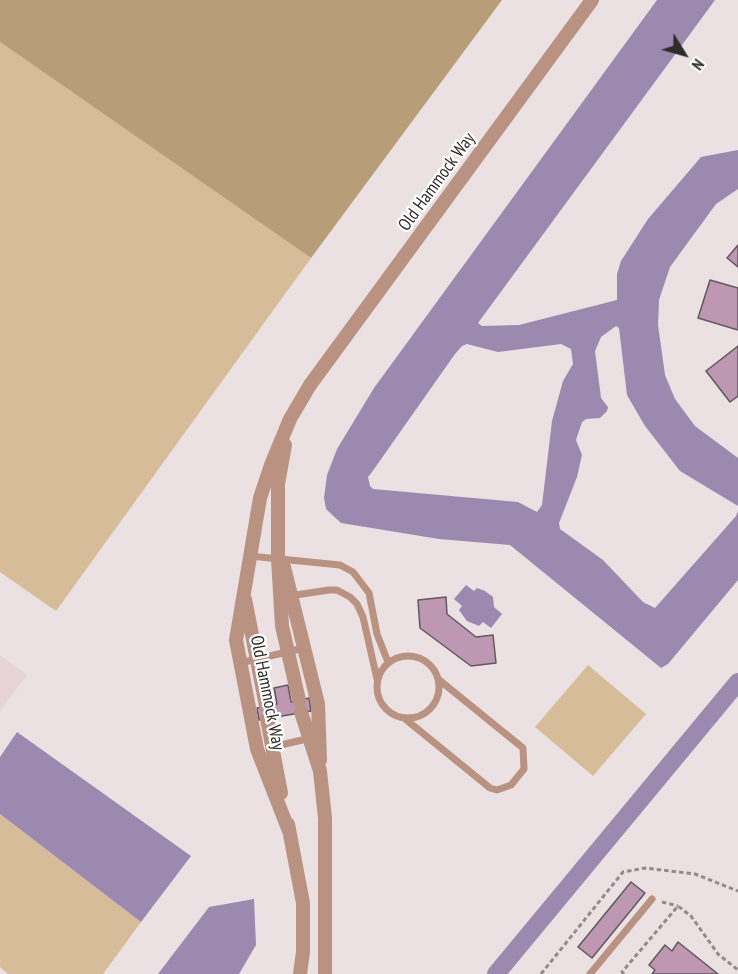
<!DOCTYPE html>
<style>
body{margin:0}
#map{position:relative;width:738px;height:974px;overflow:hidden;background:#ebe1e2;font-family:"PT Sans Narrow",sans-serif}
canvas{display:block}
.north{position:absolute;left:654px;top:24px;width:60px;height:60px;-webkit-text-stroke:4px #fff;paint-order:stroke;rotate:127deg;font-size:16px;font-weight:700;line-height:24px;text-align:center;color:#2f2b2b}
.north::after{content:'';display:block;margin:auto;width:21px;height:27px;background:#2f2b2b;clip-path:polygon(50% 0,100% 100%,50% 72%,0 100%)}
</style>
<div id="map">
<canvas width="738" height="974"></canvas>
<div class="north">N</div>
</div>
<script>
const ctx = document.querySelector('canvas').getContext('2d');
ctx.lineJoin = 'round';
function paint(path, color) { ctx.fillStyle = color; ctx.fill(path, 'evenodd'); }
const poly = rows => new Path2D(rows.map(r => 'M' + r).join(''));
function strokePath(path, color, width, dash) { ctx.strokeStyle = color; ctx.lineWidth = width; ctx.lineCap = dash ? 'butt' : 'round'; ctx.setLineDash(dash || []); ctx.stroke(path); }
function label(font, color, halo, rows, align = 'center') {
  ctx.font = font + ' "PT Sans Narrow",sans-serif'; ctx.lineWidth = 4.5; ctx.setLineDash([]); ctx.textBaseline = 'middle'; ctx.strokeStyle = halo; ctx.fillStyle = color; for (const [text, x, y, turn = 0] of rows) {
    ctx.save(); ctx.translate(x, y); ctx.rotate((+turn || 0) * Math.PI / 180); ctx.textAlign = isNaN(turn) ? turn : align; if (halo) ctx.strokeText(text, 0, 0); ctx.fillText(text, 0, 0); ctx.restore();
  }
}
const built = poly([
 [0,655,27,675,0,711]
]);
const green = poly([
 [0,42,311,258,56,611,0,572],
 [588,665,646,714,593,776,535,727],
 [0,814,141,922,103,974,8,974,0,967]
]);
const forest = poly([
 [0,0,502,0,311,258,0,42]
]);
const water = poly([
 [657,0,715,0,478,323,482,326,519,325,617,300,617,274,621,261,648,219,701,157,738,150,738,189,716,204,670,267,659,300,658,325,665,375,675,399,695,426,738,458,738,506,680,471,645,426,627,395,619,328,616,326,601,337,595,351,601,398,608,407,607,411,600,418,586,419,582,422,576,440,582,455,577,477,559,523,560,529,603,560,643,602,655,608,736,516,738,511,738,580,668,664,661,668,510,545,439,539,341,523,326,509,324,498,327,475,337,449,374,388],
 [467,344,498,352,561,344,571,349,573,364,563,381,552,421,542,505,537,512,518,502,373,489,370,486,368,477,372,472,455,354,462,346],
 [466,585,474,591,477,588,485,591,493,597,494,607,502,614,491,628,483,622,479,626,467,621,459,610,462,606,454,599],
 [17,732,191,856,141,922,0,814,0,757],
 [254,899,256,945,239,974,158,974,209,907]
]);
const canal = poly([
 [496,974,738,682]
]);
const building = poly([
 [738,245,738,267,727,258,738,245],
 [710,280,738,288,738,330,698,318,710,280],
 [738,346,738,396,730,402,706,371,738,346],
 [446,597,447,614,476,637,493,635,496,663,471,666,420,628,418,600,446,597],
 [288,685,291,702,309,698,311,711,259,720,257,708,277,704,274,688,288,685],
 [631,882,645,893,592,958,578,947,631,882],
 [678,942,718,974,652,974,655,970,649,965,665,945,672,951,678,942]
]);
const path = poly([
 [662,902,678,906],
 [541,974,623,872,645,868,695,874,738,891],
 [624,974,622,972,678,906,691,916,718,954,738,970]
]);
const lane = poly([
 [250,556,340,565,353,572,369,593,377,634,388,662],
 [289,596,329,590,337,590,350,597,357,604,363,617,377,679],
 '377 687a31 31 0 1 1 62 0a31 31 0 1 1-62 0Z',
 [240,663,304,648],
 [404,718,490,788,497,790,511,785,524,769,523,748,438,679],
 [272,747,311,738],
 [590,974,652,899]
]);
const street = poly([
 [285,445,278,484,278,559,282,626,299,700],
 [284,567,318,704,320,760],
 [245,599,266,706],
 [301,712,320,771,325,818,325,974],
 [267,719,281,793],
 [288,824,303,903,303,952,300,974],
 [289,831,257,749,236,640,260,498,271,465,290,419,310,385,592,0]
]);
const streetNames = [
 ["Old Hammock Way",437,182,-54],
 ["Old Hammock Way",267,693,79]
];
paint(built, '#e7d4d6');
paint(green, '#d6bc98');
paint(forest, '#b89e78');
paint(water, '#9b89b0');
strokePath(canal, '#9b89b0', 18);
paint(building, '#be97b2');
strokePath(building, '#60595e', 1.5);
strokePath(path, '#928b8b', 3, [4.5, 3]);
strokePath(lane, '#ba9282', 7);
strokePath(street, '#ba9282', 14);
label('18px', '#2f2b2b', '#fff', streetNames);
</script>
